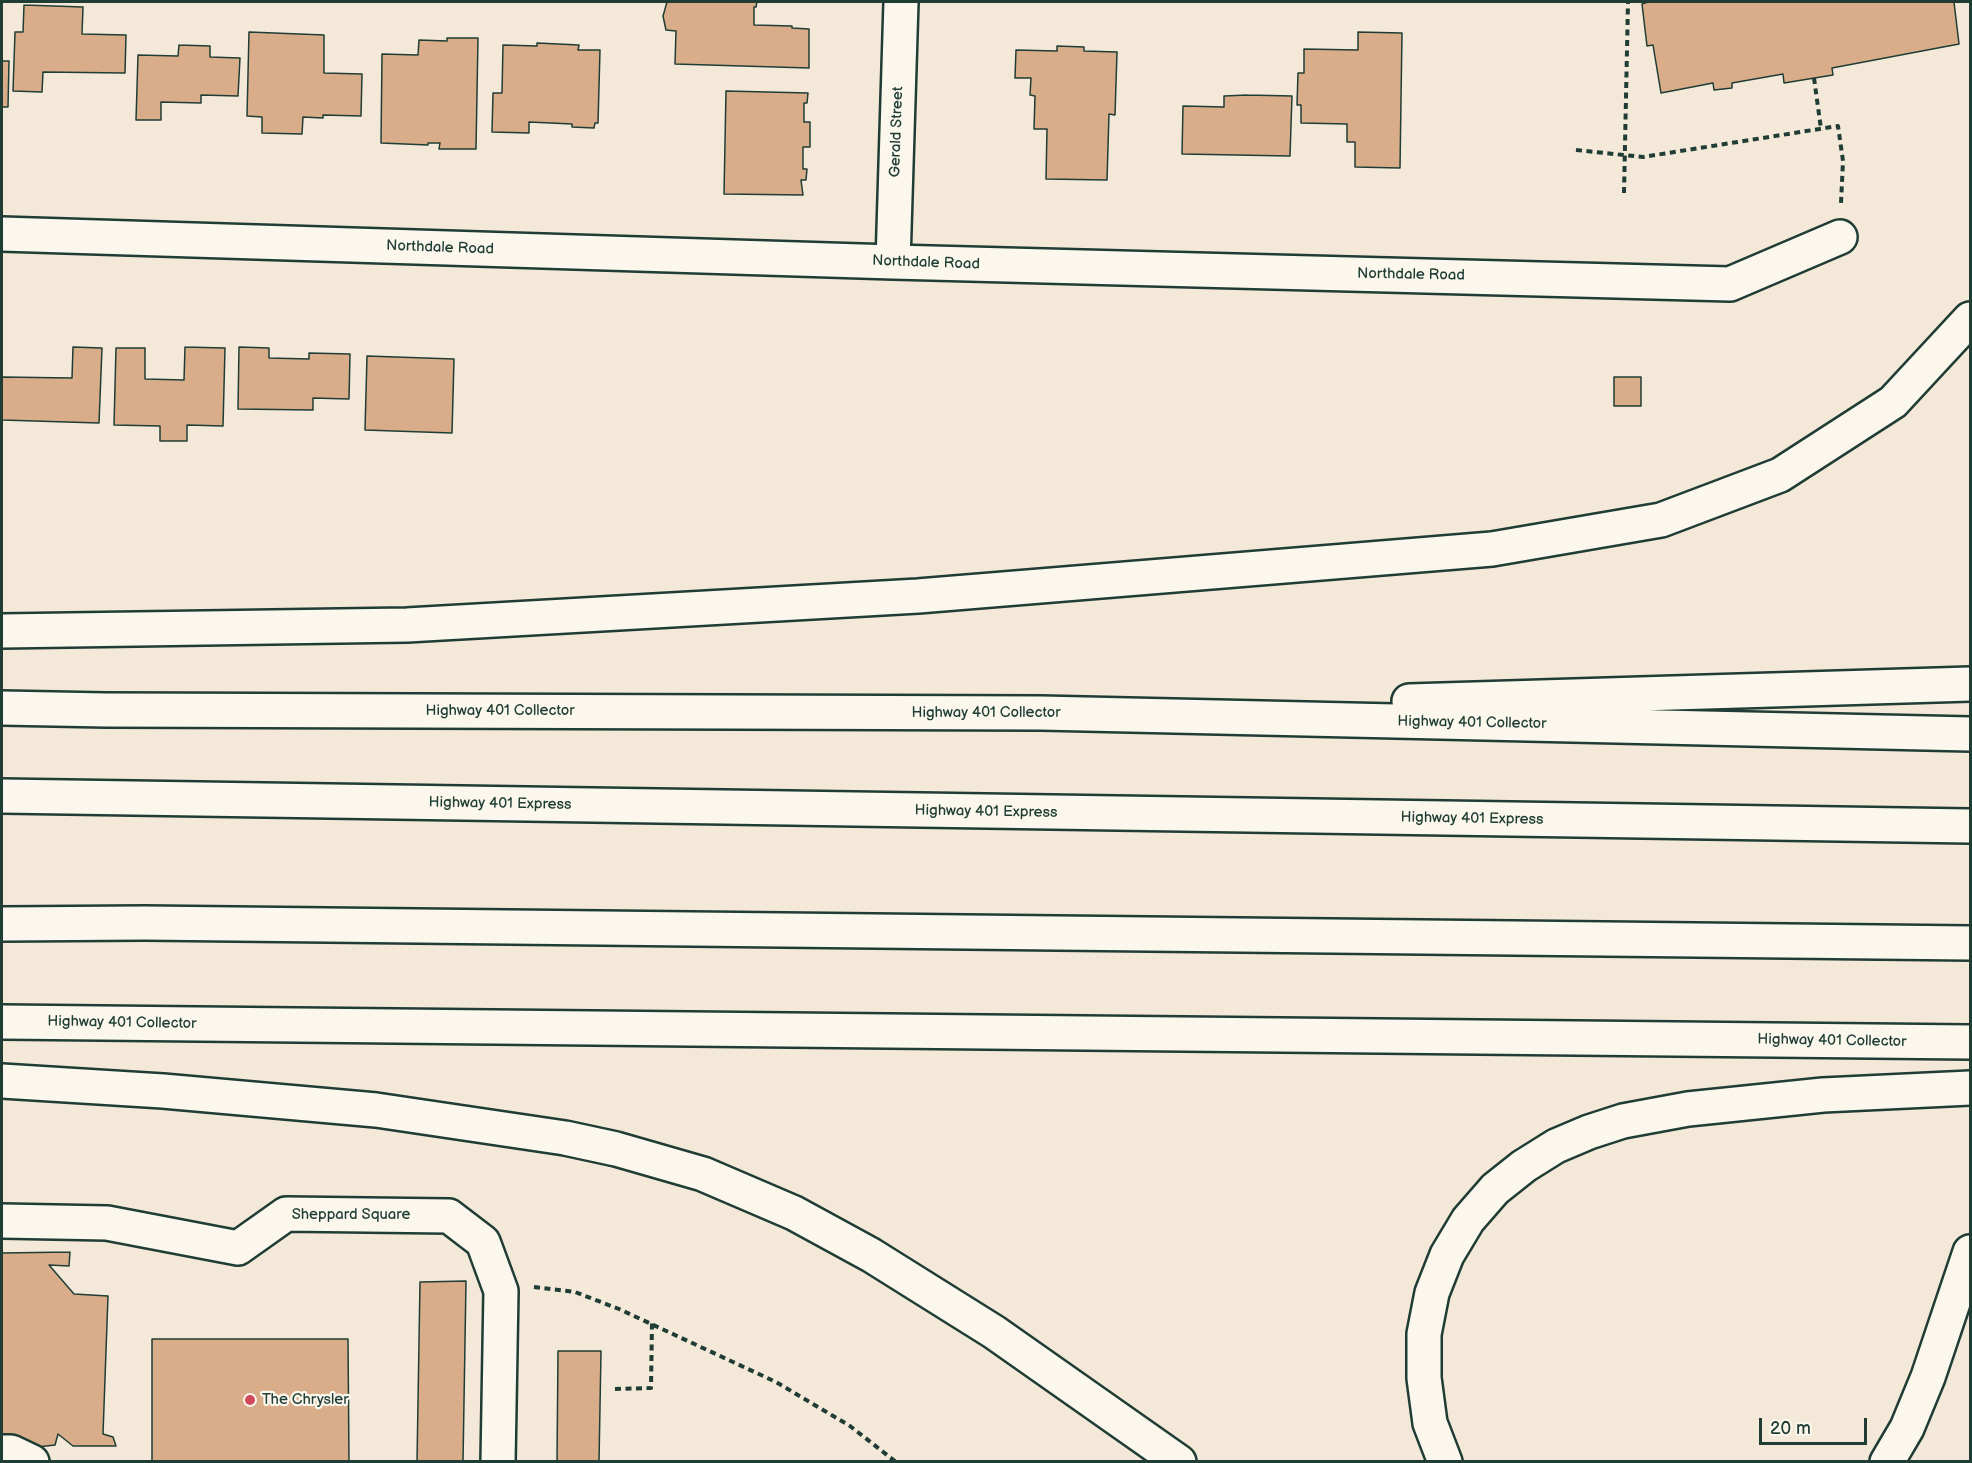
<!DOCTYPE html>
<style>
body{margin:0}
#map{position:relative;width:1972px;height:1463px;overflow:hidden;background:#f4e8d8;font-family:"Balsamiq Sans",sans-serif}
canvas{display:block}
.frame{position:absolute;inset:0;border:3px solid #1f3d34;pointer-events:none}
.scale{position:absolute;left:1759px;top:1418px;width:108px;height:27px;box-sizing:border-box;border:3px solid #1f3d34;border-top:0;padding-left:8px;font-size:18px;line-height:21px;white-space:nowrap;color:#1f3d34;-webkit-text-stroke:4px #fbf7ec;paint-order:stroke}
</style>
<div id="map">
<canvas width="1972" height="1463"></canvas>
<div class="frame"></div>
<div class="scale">20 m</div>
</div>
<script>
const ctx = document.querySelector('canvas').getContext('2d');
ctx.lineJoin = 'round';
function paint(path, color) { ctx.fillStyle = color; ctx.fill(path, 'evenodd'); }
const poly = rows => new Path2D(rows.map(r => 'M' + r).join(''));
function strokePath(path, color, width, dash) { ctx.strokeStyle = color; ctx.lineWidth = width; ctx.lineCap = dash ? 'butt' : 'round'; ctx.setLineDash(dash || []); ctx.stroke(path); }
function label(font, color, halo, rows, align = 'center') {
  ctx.font = font + ' "Balsamiq Sans",sans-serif'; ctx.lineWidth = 4.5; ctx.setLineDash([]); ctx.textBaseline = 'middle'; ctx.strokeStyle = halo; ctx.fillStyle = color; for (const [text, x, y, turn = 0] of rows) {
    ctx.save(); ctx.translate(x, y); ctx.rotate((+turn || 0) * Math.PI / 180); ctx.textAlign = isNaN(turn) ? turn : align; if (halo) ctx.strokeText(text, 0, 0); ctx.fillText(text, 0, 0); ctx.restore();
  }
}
const building = poly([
 [667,2,757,2,756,7,754,7,754,25,792,26,792,28,809,29,809,68,675,64,676,31,666,30,663,16,667,2],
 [1648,2,1954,2,1959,44,1832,68,1833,75,1784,83,1783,74,1732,83,1732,88,1714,90,1713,83,1661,93,1653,45,1647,46,1642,4,1648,2],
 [24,5,83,7,82,34,126,35,125,73,43,72,42,92,13,91,15,32,23,32,24,5],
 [249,32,324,35,324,73,362,74,361,116,323,115,323,118,303,117,302,134,262,133,262,117,247,116,249,32],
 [1358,32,1402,33,1400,168,1355,167,1355,142,1347,142,1347,124,1301,123,1301,105,1297,105,1298,73,1304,73,1304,49,1358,50,1358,32],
 [447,38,478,38,476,149,439,149,440,143,428,143,428,145,381,143,382,54,418,55,419,40,447,41,447,38],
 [537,43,579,45,578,50,600,50,598,123,595,123,594,128,572,127,572,124,529,122,529,133,492,132,493,93,502,93,503,45,537,46,537,43],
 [179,45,210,46,210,57,240,58,238,96,201,95,201,103,161,102,161,120,136,120,138,55,178,56,179,45],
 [1057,46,1084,47,1084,51,1117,52,1115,115,1109,114,1107,180,1046,179,1047,129,1034,129,1035,96,1030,95,1031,78,1015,78,1016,50,1057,51,1057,46],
 [2,61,9,61,8,107,2,107,2,61],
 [726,91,808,93,807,103,804,103,804,122,810,122,810,147,803,147,803,169,807,169,806,180,801,180,803,195,724,194,726,91],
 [1247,95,1292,96,1290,156,1182,154,1183,106,1224,107,1224,96,1247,95],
 [73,347,102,348,99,423,2,420,2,377,72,378,73,347],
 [185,347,225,348,223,426,187,425,187,441,160,441,160,426,114,425,116,348,145,348,145,379,184,380,185,347],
 [239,347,269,348,269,358,309,359,309,353,350,354,349,399,313,398,313,410,238,409,239,347],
 [367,356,454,359,452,433,365,430,367,356],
 [1614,377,1641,377,1641,406,1614,406,1614,377],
 [70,1252,69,1266,49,1265,74,1294,108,1296,103,1434,113,1437,116,1446,73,1446,58,1434,55,1445,2,1451,2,1253,70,1252],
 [466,1281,463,1462,417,1462,420,1282,466,1281],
 [152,1339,348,1339,349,1462,152,1462,152,1339],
 [558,1351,601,1351,599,1462,557,1462,558,1351]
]);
const path = poly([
 [1814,78,1821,129],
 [1576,150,1643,157,1838,126,1843,161,1841,203],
 [1624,193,1628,2],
 [534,1287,575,1292,619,1309,776,1382,850,1426,896,1462],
 [615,1389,651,1388,652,1323]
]);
const minor = poly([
 [2,234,893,262,1730,284,1840,237],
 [893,262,901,2],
 [2,1221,107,1223,238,1248,286,1214,449,1216,483,1242,501,1291,498,1462],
 [2,1452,11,1452,32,1462]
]);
const highway = poly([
 [2,631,407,625,918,596,1492,549,1661,520,1780,475,1893,402,1970,319],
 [1409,701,1970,684],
 [2,708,106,710,1041,713,1970,734],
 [2,796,1970,826],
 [2,924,144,923,1970,943],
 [2,1022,1970,1042],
 [2,1081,163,1091,376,1110,565,1138,616,1149,703,1174,794,1213,871,1255,994,1332,1179,1462],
 [1445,1462,1430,1423,1424,1378,1424,1334,1432,1293,1447,1255,1468,1220,1495,1189,1524,1166,1556,1146,1589,1132,1623,1121,1688,1109,1823,1095,1970,1088],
 [1887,1462,1907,1428,1928,1377,1970,1252]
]);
const markers = [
 [250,1400,6,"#d1495b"]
];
const streetNames = [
 ["Gerald Street",897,132,-88],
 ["Northdale Road",440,248,2],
 ["Northdale Road",926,263,2],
 ["Northdale Road",1411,275,1],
 ["Highway 401 Collector",500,711],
 ["Highway 401 Collector",986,713],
 ["Highway 401 Collector",1472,723,1],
 ["Highway 401 Express",500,804,1],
 ["Highway 401 Express",986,812,1],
 ["Highway 401 Express",1472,819,1],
 ["Highway 401 Collector",122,1023,1],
 ["Highway 401 Collector",1832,1041,1],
 ["Sheppard Square",351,1215]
];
const poiNames = [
 ["The Chrysler",262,1400]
];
paint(building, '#d9ad8a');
strokePath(building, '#1f3d34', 1.5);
strokePath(minor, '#1f3d34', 38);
strokePath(highway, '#1f3d34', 38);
strokePath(path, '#1f3d34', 4, [6, 4.5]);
strokePath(minor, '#fbf7ec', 33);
strokePath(highway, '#fbf7ec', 33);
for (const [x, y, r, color] of markers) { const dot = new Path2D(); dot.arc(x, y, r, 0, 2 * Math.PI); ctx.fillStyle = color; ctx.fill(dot); strokePath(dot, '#fbf7ec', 2); }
label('15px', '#1f3d34', '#fbf7ec', streetNames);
label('15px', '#1f3d34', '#fbf7ec', poiNames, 'left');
</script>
